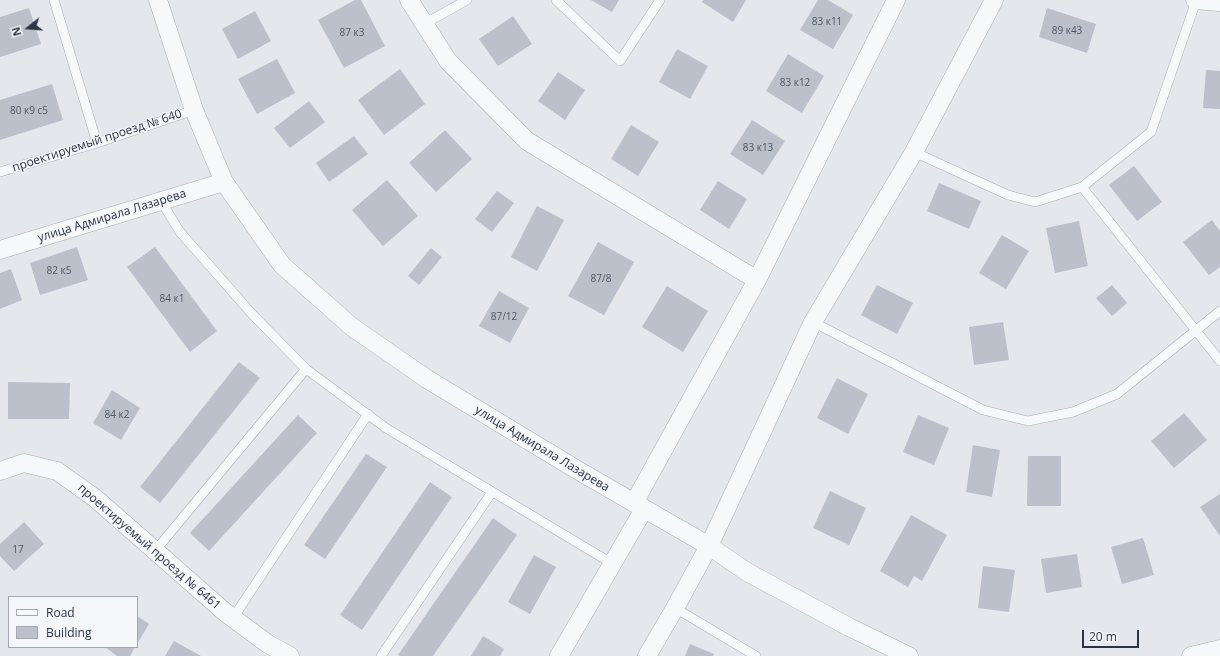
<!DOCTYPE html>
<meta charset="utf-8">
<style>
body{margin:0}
#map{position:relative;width:1220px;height:656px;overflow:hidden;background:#e4e7ec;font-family:"Open Sans",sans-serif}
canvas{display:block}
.legend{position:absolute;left:8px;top:596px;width:130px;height:52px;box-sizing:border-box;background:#f4f6f9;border:1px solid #a4a8b1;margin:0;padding:5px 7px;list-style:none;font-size:12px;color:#2b3445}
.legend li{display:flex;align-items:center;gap:8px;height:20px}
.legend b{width:20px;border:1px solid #a4a8b1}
.north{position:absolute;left:8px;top:8px;width:40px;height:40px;-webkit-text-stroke:3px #f4f6f9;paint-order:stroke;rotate:253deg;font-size:11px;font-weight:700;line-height:16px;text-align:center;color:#2b3445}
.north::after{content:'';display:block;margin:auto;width:14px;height:18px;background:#2b3445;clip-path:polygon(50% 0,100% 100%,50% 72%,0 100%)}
.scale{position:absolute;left:1082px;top:630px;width:57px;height:18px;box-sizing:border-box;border:2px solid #2b3445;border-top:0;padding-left:5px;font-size:12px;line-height:14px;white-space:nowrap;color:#2b3445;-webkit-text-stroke:3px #f4f6f9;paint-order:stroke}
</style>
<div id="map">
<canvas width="1220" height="656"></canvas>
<ul class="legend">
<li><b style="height:5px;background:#f7f8fa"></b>Road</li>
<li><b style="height:11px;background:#bbc0ca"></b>Building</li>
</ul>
<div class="north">N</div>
<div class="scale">20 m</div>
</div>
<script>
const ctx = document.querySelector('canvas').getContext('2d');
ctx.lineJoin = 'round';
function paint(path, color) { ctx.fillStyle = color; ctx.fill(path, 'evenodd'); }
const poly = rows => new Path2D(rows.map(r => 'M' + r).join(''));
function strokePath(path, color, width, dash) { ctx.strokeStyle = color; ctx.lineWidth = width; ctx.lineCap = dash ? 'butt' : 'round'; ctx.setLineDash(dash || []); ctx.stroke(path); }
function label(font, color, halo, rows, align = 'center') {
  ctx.font = font + ' "Open Sans",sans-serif'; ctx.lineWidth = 3; ctx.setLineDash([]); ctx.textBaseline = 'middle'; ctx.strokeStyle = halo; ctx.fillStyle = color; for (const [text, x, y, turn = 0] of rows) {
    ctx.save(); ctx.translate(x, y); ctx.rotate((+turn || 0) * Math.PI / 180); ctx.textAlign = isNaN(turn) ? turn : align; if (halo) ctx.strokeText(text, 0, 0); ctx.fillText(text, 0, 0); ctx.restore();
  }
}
const building = poly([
 [355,0,361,0,385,46,344,68,318,20],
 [591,0,619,0,612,12],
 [703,0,746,0,733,22,702,2],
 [818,0,828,0,853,15,833,49,800,30],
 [29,8,41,44,0,57,0,17],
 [1047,8,1096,24,1087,53,1039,37],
 [255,11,271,41,238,59,222,29],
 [513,16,532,44,498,66,479,39],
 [677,49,708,66,690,99,659,82],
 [788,54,824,76,802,113,766,91],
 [277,59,295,93,257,114,238,79],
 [400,69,425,104,384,135,358,100],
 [1206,70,1220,71,1220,109,1203,108],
 [558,72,585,90,565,120,538,101],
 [52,84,63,120,0,140,0,100],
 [309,101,325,122,290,148,274,128],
 [752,120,785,141,763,175,730,154],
 [631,125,659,142,638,176,611,159],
 [445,130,472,159,436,192,409,163],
 [354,136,368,154,329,182,316,163],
 [1134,166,1162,202,1137,221,1109,185],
 [387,180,418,216,383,246,352,210],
 [718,181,747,199,729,229,700,210],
 [939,183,981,201,969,229,927,211],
 [497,191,514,203,492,232,475,219],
 [537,206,564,220,537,271,511,257],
 [1212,220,1220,231,1220,267,1209,275,1183,242],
 [1079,221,1088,266,1055,273,1046,228],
 [1002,235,1029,251,1006,289,979,273],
 [598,242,634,262,604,315,568,296],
 [77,247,88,280,40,295,30,263],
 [155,247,217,331,190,352,127,267],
 [431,248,442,257,419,285,408,276],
 [11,269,22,300,0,309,0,273],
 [877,285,913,303,897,334,861,315],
 [1112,285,1127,303,1112,316,1096,298],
 [667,286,708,311,683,352,642,327],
 [499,291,529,308,510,343,479,326],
 [1003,322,1009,360,974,365,969,327],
 [239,362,260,378,160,503,140,487],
 [837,378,868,394,848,434,817,418],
 [8,382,70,383,69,419,8,419],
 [112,390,140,408,121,440,93,423],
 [1184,413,1207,440,1174,468,1151,441],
 [298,415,317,433,209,551,190,533],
 [918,415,949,428,934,465,903,452],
 [973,445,1000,450,992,497,966,492],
 [366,454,387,467,325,559,304,545],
 [1028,456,1061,456,1061,506,1027,506],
 [430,482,452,497,362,630,340,615],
 [830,491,866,508,849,545,813,528],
 [1220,494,1220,536,1200,507],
 [911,515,947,535,922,581,914,576,908,587,880,571],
 [493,518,517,535,433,656,400,656,398,655],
 [24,522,44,544,14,571,0,556,0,544],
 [1143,538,1154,575,1122,584,1111,547],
 [1077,554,1082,587,1046,593,1041,559],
 [534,555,556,567,530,614,508,602],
 [983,566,1015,570,1009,612,978,608],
 [137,616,149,624,137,644],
 [483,636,504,649,500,656,471,656],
 [174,641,201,656,165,656],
 [690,644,714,654,713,656,685,656],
 [105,647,135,647,130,656,117,656]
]);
const lane = poly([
 [54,0,97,143],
 [556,0,620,61,660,0],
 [424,24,467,0],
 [914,152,1008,195,1035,202,1082,187,1151,132,1196,1],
 [0,172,97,143,194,110],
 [1082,187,1220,361],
 [161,201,180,232,252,314,306,369,386,428,613,564],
 [813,322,983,410,1028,421,1073,412,1117,394,1220,311],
 [155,551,306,369],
 [675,608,756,656],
 [233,618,368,414],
 [381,656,492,492]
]);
const street = poly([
 [409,0,448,61,527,141,757,280],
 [1195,0,1220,2],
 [224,182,282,265,352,327,427,379,579,471,709,546,747,572,849,627,909,656],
 [0,250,224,182,194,110,158,0],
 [0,471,24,463,57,471,95,498,226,613,268,644,290,656],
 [634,503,757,280,896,0],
 [559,656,644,509],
 [647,656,675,608,709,546,813,322,914,152,994,0],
 [1191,656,1220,649]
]);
const numberNames = [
 ["83 к11",827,22],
 ["89 к43",1067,31],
 ["87 к3",352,33],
 ["83 к12",795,83],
 ["80 к9 с5",29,111],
 ["83 к13",758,148],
 ["82 к5",59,271],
 ["87/8",601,279],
 ["84 к1",172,299],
 ["87/12",504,317],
 ["84 к2",117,415],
 ["17",18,550]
];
const streetNames = [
 ["проектируемый проезд № 640",97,141,-18],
 ["улица Адмирала Лазарева",112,216,-17],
 ["улица Адмирала Лазарева",542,449,31],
 ["проектируемый проезд № 6461",149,547,41]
];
paint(building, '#bbc0ca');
strokePath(lane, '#a9aeb7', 10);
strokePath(street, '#a9aeb7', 19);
strokePath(lane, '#f7f8fa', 9);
strokePath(street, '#f7f8fa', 18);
label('10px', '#4f5766', null, numberNames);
label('12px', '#2b3445', '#f4f6f9', streetNames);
</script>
